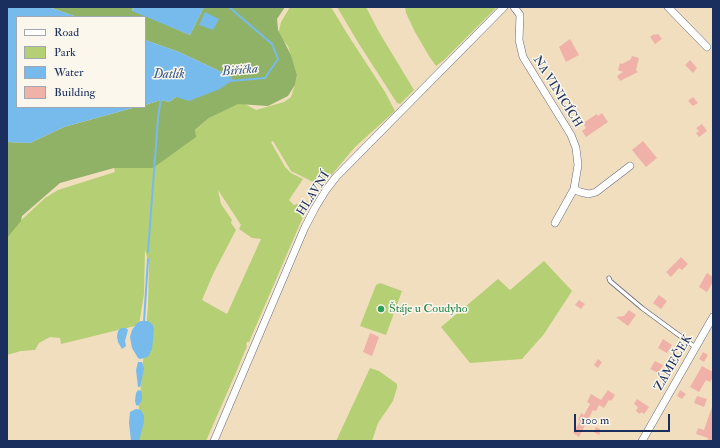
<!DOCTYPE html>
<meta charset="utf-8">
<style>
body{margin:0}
#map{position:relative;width:720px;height:448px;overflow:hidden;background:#f1debe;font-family:"IM FELL Double Pica",serif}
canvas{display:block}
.frame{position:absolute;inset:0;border:8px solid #1b2f5e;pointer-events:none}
.legend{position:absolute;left:16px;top:16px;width:130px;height:92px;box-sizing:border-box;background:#fbf7ec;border:1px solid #a1a7b3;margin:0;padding:5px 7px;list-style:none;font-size:12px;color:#1b2f5e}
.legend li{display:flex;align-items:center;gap:8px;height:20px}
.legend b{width:20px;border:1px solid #a1a7b3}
.scale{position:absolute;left:574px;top:414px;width:96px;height:18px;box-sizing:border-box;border:2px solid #1b2f5e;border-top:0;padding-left:5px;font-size:12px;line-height:14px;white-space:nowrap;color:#1b2f5e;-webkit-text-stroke:3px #fbf7ec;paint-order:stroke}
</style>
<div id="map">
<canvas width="720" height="448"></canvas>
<div class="frame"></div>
<ul class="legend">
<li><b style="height:5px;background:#fff"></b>Road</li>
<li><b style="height:11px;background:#b5cf75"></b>Park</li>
<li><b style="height:11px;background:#77bbed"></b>Water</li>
<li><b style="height:11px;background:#f0b1a8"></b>Building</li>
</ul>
<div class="scale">100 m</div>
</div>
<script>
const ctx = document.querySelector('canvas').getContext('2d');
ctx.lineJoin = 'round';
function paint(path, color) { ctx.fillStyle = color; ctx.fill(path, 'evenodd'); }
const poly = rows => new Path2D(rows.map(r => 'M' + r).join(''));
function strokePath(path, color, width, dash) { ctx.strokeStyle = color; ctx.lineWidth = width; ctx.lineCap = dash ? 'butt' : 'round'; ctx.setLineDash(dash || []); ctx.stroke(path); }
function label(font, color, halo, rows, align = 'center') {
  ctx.font = font + ' "IM FELL Double Pica",serif'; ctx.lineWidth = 3; ctx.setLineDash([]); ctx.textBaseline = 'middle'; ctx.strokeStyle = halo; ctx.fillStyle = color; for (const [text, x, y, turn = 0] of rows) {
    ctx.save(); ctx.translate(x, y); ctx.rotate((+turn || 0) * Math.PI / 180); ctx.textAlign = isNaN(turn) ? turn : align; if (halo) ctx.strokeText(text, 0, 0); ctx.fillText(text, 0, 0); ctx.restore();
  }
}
const green = poly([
 [290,7,331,7,348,35,385,92,395,111,355,147,323,185,315,183,291,171,273,141,271,142,285,167,291,173,303,179,289,200,294,205,307,201,309,203,249,342,247,342,246,344,247,346,237,370,206,441,137,441,137,428,148,306,149,263,145,250,144,294,139,325,61,344,60,338,50,337,39,343,35,350,21,351,7,355,7,238,18,223,45,198,58,190,115,172,114,168,153,168,209,118,228,108,237,104,245,104,256,110,284,102,291,97,295,85,297,75,288,46,278,35,281,22],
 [218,190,241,225,239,229,252,238,261,239,227,314,202,300,214,272,236,230,231,223,232,220,221,204],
 [337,7,366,7,379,32,414,90,400,104,397,103,359,44],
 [405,7,497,7,444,60,436,66,429,56,415,32,406,13],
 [544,261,572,291,544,334,522,359,470,363,441,327,498,279,510,290],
 [380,283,402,291,386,335,360,326,376,285],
 [370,368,379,371,397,384,397,388,393,401,378,423,372,441,336,441]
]);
const forest = poly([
 [49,7,134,7,132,10,190,35,204,7,285,7,277,19,278,30,291,55,297,75,295,85,288,96,268,106,238,104,209,118,195,130,196,137,153,168,114,168,60,183,22,216,21,221,7,238,7,142,30,143,64,127,136,107,145,107,145,105,161,100,169,102,176,97,230,76,179,52,145,40,145,17,77,17]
]);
const water = poly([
 [7,7,49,7,77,17,17,17,17,107,136,107,64,127,30,143,7,142],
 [134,7,204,7,190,35,132,11],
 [205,12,219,19,213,30,199,25],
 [145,40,179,52,230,76,233,80,220,89,189,101,176,97,169,102,161,100,145,105],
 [141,321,148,321,153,325,154,330,152,349,148,357,140,359,138,358,132,348,130,337,132,330,137,323],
 [121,328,126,328,128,330,125,341,126,346,122,349,118,342,117,336,118,331],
 [138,362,142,362,144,368,141,384,140,387,138,387,136,370],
 [138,390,141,391,142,393,142,400,138,406,136,405,135,401,136,393],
 [136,409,141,410,144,416,144,422,139,441,131,441,129,423,130,412]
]);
const stream = poly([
 [229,7,272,44,278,59,265,78,230,81],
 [148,252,158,118,161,98],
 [144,322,148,259]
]);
const building = poly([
 [654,34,655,35,658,34,662,39,655,44,650,37],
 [570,39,579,55,566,62,559,47],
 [632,56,639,58,636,70,638,72,620,81,617,76,623,72,618,70,620,63,622,64,631,59],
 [690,60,697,68,693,73,685,65],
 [693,97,698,103,693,106,688,101],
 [602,113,608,122,586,137,582,131,586,128,583,123,597,114,598,116],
 [702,124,707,131,699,137,696,133,699,131,696,128],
 [643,141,657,158,646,167,632,150],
 [681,257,688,264,682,270,679,268,671,277,666,272],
 [707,273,713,277,713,282,707,292,699,287],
 [659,295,667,301,661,309,653,303],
 [579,300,585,304,581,309,575,305],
 [629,310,636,315,628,326,616,317,624,316],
 [370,333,379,337,372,356,363,352],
 [663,339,672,345,667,353,658,348],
 [703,352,708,355,704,362,699,359],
 [598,359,602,362,598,368,594,365],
 [655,361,663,365,658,373,650,369],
 [702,366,713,372,713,377,710,382,706,380,699,392,690,387],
 [608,390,615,395,611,401,609,400,604,408,599,405,596,411,593,410,579,437,573,433,580,421,578,420,581,413,584,415,590,404,587,402,591,394,601,400],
 [680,390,686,394,682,399,677,396],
 [697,396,707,399,704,407,694,403],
 [637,399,649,407,644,414,641,412,640,414,636,411,638,407,634,404],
 [712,407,713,441,707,441,708,438,696,434,698,428,704,430],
 [596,427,601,430,599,435,594,432]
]);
const service = poly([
 [609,278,610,281,642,308,695,347]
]);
const minor = poly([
 [514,7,520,15,519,40,523,57,571,135,576,148,578,165,574,189,555,223],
 [668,7,707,47],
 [574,189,580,192,589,194,596,192,630,166],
 [214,441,305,227,315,208,326,190,336,177,504,7],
 [642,441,713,317]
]);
const markers = [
 [381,309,4,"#2e9e5b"]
];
const streetNames = [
 ["NA VINICÍCH",557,92,58],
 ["HLAVNÍ",314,194,-57],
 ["ZÁMEČEK",674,363,-60]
];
const leisureNames = [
 ["Štáje u Coudyho",389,309]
];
const waterNames = [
 ["Biřička",240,71,-5],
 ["Datlík",169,75]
];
paint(green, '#b5cf75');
paint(forest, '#90b266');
paint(water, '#77bbed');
strokePath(stream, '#77bbed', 2);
paint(building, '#f0b1a8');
strokePath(service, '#666c80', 5);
strokePath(minor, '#666c80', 8);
strokePath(service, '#fff', 3.5);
strokePath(minor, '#fff', 7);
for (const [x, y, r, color] of markers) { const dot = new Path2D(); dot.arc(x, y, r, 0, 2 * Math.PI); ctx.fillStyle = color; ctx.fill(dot); strokePath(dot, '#fbf7ec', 1.5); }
label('12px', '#1b2f5e', '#fbf7ec', streetNames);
label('12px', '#27864d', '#fbf7ec', leisureNames, 'left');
label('italic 13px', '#375989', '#fbf7ec', waterNames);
</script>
